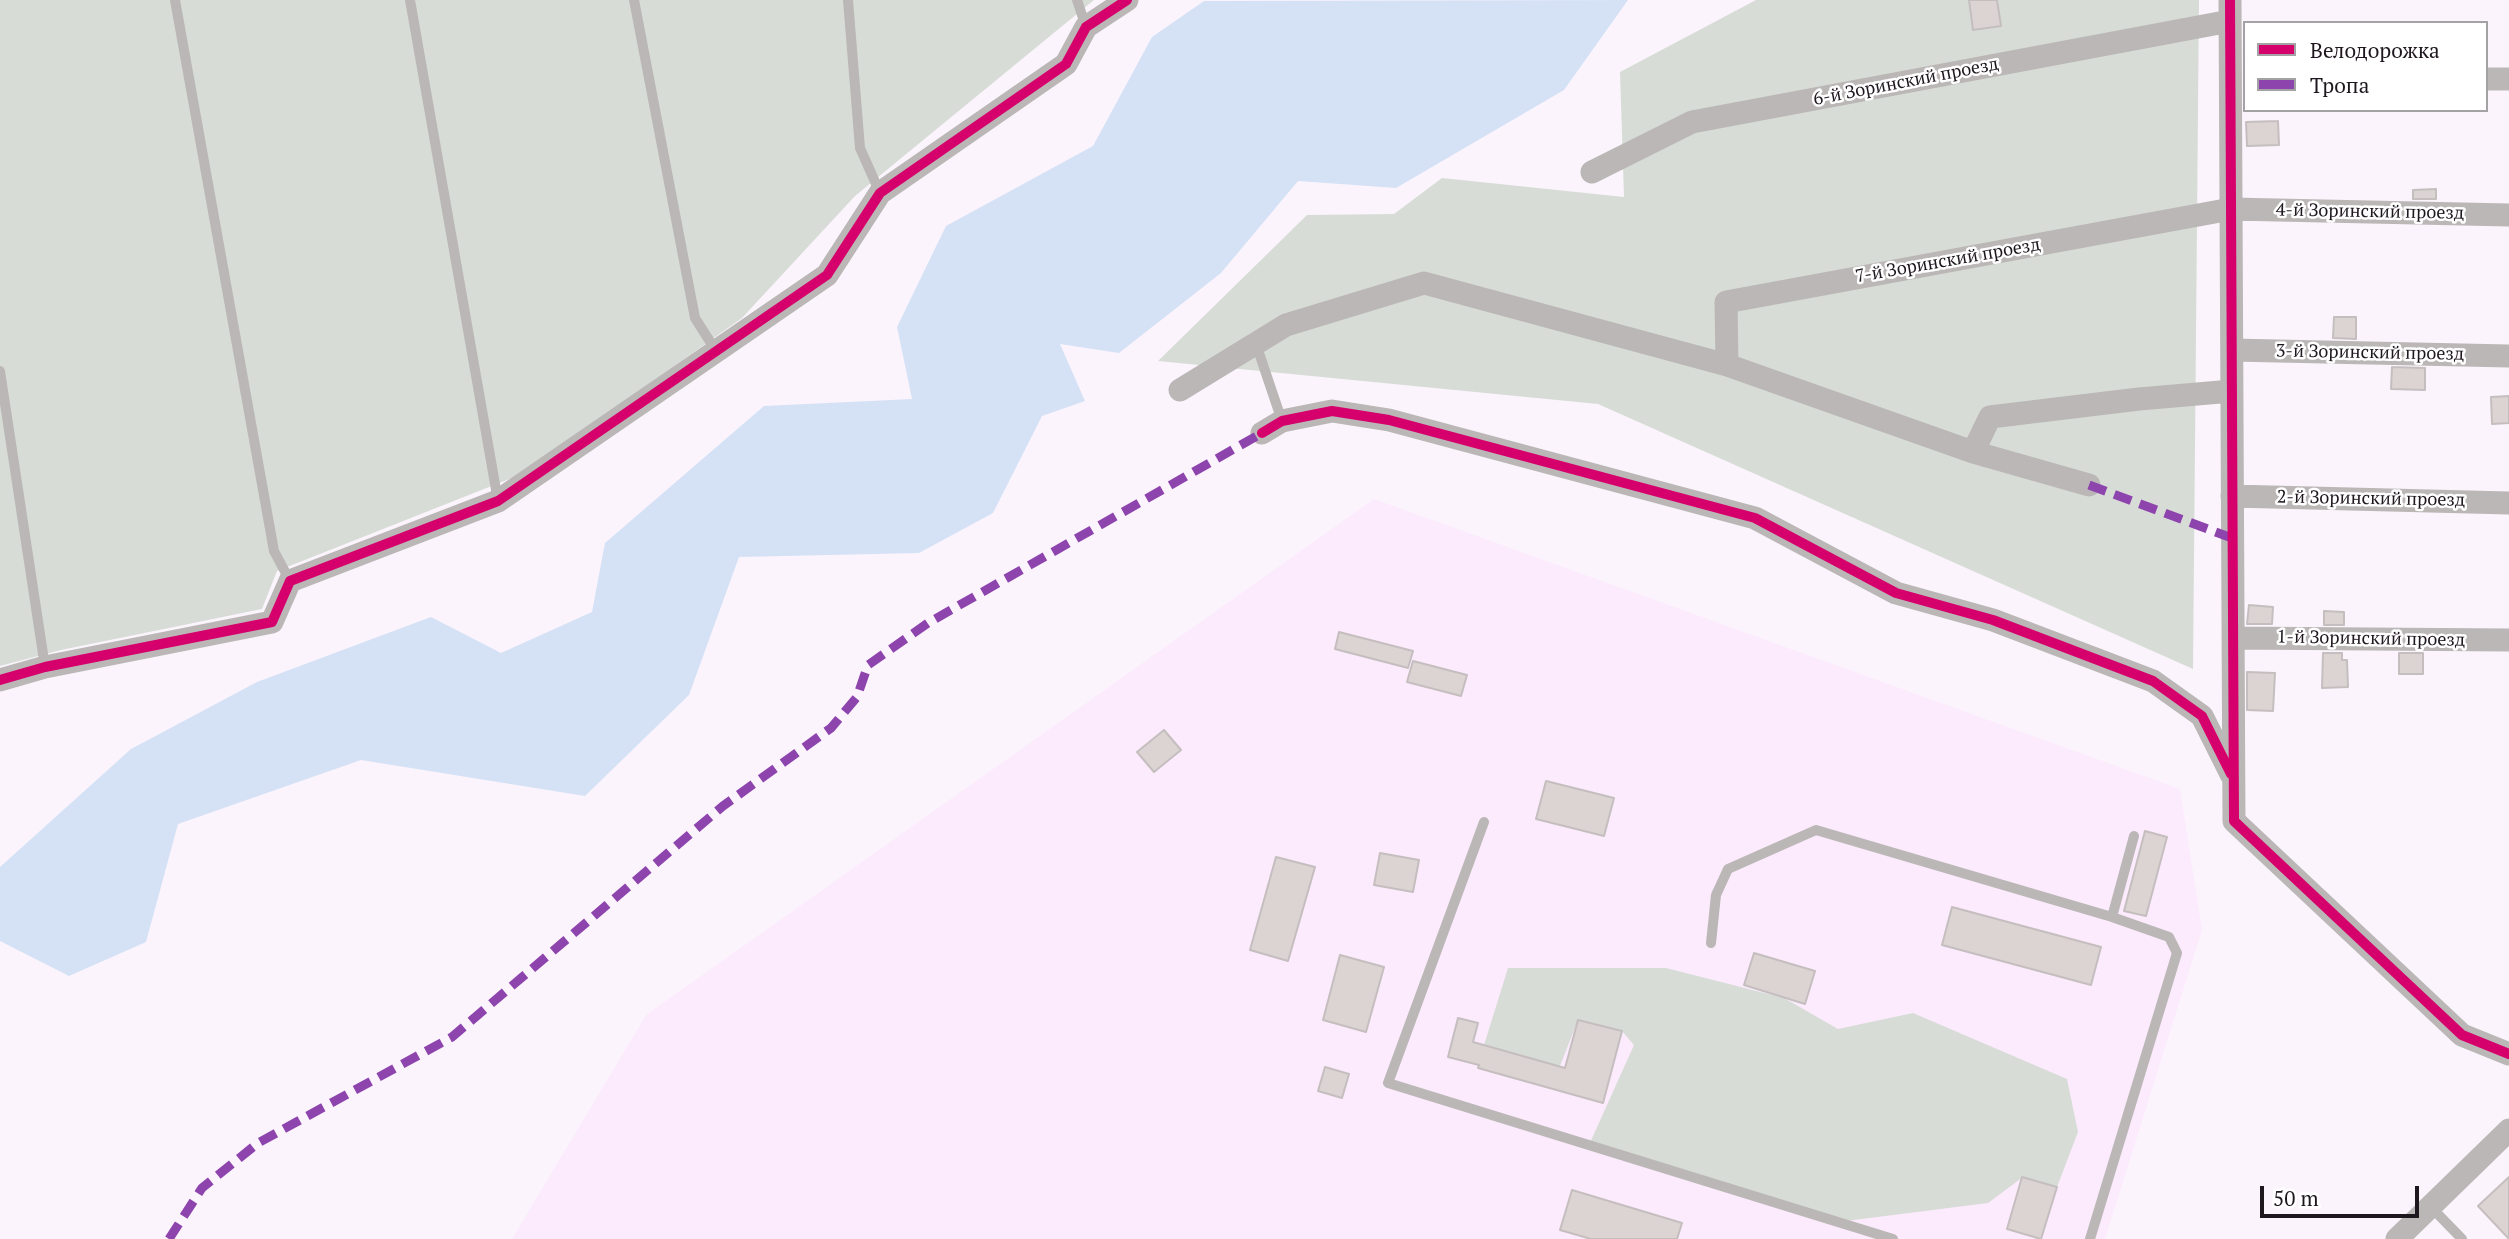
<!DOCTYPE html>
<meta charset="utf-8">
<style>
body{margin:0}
#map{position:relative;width:2509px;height:1239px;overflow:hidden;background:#fbf4fc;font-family:"PT Serif",serif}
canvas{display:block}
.legend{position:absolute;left:2243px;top:21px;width:245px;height:91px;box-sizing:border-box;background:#fff;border:2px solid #a5a2a5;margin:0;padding:9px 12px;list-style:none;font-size:21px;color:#1e171e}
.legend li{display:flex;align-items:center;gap:14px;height:35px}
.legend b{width:35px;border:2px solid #a5a2a5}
.scale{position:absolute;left:2260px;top:1186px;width:159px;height:32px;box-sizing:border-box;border:4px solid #1e171e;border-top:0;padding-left:9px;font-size:21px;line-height:24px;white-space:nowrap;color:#1e171e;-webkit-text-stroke:5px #fff;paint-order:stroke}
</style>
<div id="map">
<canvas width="2509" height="1239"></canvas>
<ul class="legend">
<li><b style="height:9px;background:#d6006c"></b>Велодорожка</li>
<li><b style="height:9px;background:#8e44ad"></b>Тропа</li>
</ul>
<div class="scale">50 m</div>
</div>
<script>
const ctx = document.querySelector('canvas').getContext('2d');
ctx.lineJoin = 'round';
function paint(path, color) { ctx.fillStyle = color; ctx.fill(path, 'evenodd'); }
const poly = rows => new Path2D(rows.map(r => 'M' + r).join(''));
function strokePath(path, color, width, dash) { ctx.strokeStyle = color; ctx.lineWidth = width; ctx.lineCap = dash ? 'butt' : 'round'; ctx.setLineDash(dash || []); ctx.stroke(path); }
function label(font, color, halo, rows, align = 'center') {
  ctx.font = font + ' "PT Serif",serif'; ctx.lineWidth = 5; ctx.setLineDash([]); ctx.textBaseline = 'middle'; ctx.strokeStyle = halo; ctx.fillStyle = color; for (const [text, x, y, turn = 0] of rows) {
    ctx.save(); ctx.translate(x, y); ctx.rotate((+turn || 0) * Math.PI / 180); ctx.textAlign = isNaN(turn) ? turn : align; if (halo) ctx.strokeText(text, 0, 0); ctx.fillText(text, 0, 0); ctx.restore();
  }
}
const built = poly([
 [1374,499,2180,789,2202,930,2105,1239,512,1239,646,1015]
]);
const green = poly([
 [0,0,1094,0,855,196,742,318,522,474,277,571,262,609,61,650,0,666],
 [1756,0,2199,0,2193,669,1598,404,1158,361,1307,215,1394,214,1442,178,1624,197,1620,72],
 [1508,968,1666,968,1784,998,1838,1029,1913,1013,2067,1079,2078,1132,2057,1187,2023,1177,1988,1203,1838,1222,1589,1145,1634,1045,1622,1031,1578,1020,1560,1066,1484,1045]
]);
const water = poly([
 [1628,0,1564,90,1396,188,1298,181,1221,273,1119,353,1060,344,1085,401,1042,416,993,513,919,553,739,557,689,695,585,796,361,760,178,824,146,942,69,976,0,941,0,867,131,749,257,682,431,617,501,653,592,612,605,543,764,406,912,399,897,327,946,226,1093,146,1152,37,1204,1]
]);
const building = poly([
 [1969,0,1997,0,2001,26,1973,30,1969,0],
 [2278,121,2279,145,2247,146,2246,122,2278,121],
 [2436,189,2436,199,2413,199,2413,190,2436,189],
 [2334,317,2356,317,2356,339,2333,338,2334,317],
 [2392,367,2425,368,2425,390,2391,389,2392,367],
 [2509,396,2509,423,2492,424,2491,397,2509,396],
 [2249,605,2273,607,2272,624,2247,624,2249,605],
 [2324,611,2344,612,2344,625,2324,625,2324,611],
 [1339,632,1413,651,1408,668,1335,649,1339,632],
 [2323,653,2342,653,2342,660,2347,660,2348,687,2322,688,2323,653],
 [2399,653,2423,653,2423,674,2399,674,2399,653],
 [1413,661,1467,675,1461,696,1407,682,1413,661],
 [2247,672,2275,673,2273,711,2247,710,2247,672],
 [1164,730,1181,750,1154,772,1137,752,1164,730],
 [1546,781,1614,798,1604,836,1536,819,1546,781],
 [2145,831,2167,837,2146,916,2124,911,2145,831],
 [1380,853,1419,860,1413,892,1374,885,1380,853],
 [1276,857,1315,867,1288,961,1250,950,1276,857],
 [1952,907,2101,947,2091,985,1942,945,1952,907],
 [1754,953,1815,971,1805,1004,1744,985,1754,953],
 [1340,955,1384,967,1366,1032,1323,1020,1340,955],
 [1458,1018,1478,1023,1473,1042,1565,1068,1578,1020,1622,1031,1603,1103,1478,1068,1479,1065,1448,1057,1458,1018],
 [1325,1067,1349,1074,1342,1098,1318,1091,1325,1067],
 [2022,1177,2057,1187,2041,1239,2007,1229,2022,1177],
 [2509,1177,2509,1239,2478,1206,2509,1177],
 [1572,1190,1682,1223,1677,1239,1591,1239,1560,1230,1572,1190]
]);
const service = poly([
 [175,0,274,551,290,581],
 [410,0,498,501],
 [634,0,695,318,716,351],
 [848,0,860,148,880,193],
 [1077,0,1086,27],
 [1256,344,1282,421],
 [0,371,45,667],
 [1484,822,1388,1083,1893,1239],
 [1711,943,1716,895,1728,869,1816,830,2112,917],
 [2430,1206,2462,1239],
 [2090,1239,2177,953,2169,937,2112,917,2134,836]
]);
const minor = poly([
 [2230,0,2234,821,2462,1035,2509,1054],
 [2486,79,2509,79],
 [1592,172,1692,122,2230,21],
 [2232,350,2509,356],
 [1727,365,1726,302,2231,209,2509,215],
 [1180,390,1286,325,1424,283,1727,365,1973,452,2089,485],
 [1262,433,1282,421,1332,411,1389,420,1755,518,1896,593,1993,620,2153,681,2202,716,2231,774],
 [1973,452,1990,417,2139,399,2232,391],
 [2232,496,2509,503],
 [2233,638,2509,640],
 [0,680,45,667,272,622,290,581,498,501,827,275,880,193,1066,64,1086,27,1127,0],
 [2397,1239,2509,1130]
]);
const quiet = poly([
 [2089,485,2232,538],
 [169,1239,202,1188,258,1143,452,1037,723,806,831,728,857,697,868,665,928,623,1262,433]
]);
const cycleway = poly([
 [2230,0,2234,821,2462,1035,2509,1054],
 [1262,433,1282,421,1332,411,1389,420,1755,518,1896,593,1993,620,2153,681,2202,716,2231,774],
 [0,680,45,667,272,622,290,581,498,501,827,275,880,193,1066,64,1086,27,1127,0]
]);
const streetNames = [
 ["6-й Зоринский проезд",1906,82,-11],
 ["4-й Зоринский проезд",2370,212,1],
 ["7-й Зоринский проезд",1948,261,-10],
 ["3-й Зоринский проезд",2370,353,1],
 ["2-й Зоринский проезд",2371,499,1],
 ["1-й Зоринский проезд",2371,639,1]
];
paint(built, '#fcebfd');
paint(green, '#d7ddd6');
paint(water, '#d5e2f6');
paint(building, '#dcd4d3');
strokePath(building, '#c5bebf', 2);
strokePath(service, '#bbb7b6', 10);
strokePath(minor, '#bbb7b6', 23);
strokePath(quiet, '#8e44ad', 9, [18, 9]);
strokePath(cycleway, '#d6006c', 10);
label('18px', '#1e171e', '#fff', streetNames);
</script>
